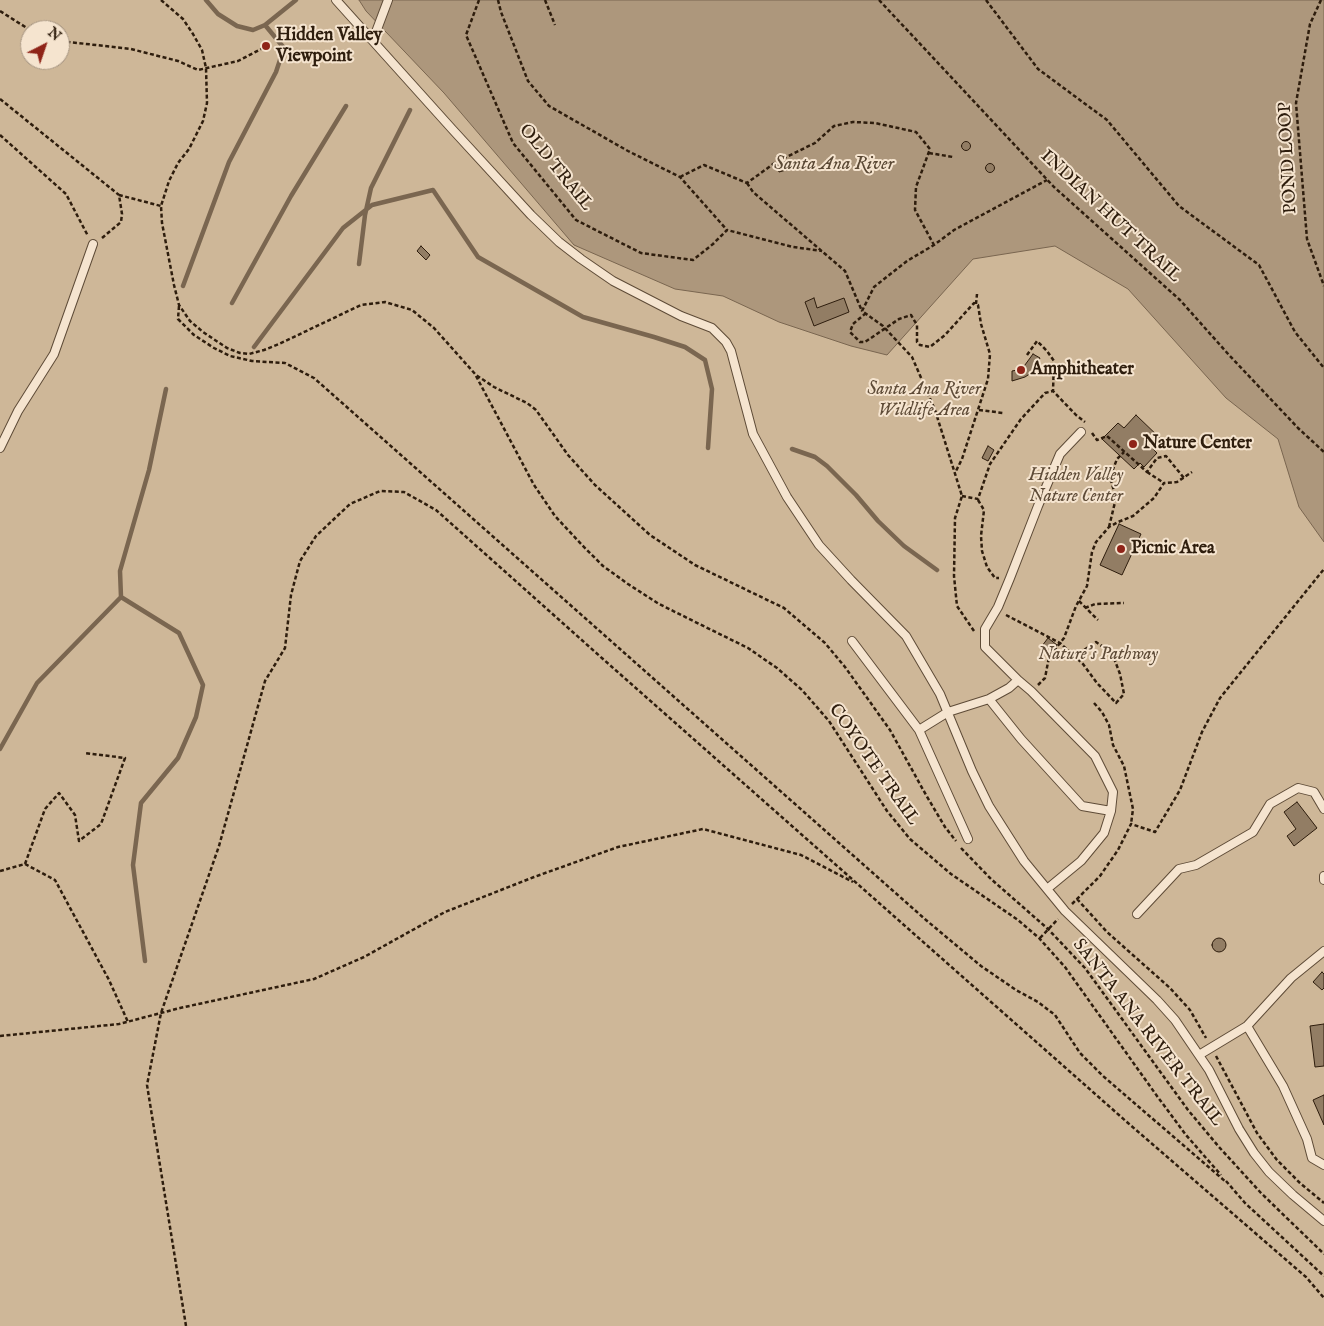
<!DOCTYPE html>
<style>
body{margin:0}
#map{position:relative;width:1324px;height:1326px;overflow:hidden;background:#efd6b5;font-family:"IM FELL English",serif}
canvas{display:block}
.north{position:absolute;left:20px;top:20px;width:50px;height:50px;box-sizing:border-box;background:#f5e4cf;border:1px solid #a59481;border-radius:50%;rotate:41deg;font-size:14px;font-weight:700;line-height:20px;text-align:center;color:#2e1d0d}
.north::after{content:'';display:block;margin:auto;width:18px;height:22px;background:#8f2418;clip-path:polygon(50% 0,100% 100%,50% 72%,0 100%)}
</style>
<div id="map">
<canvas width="1324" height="1326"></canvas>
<div class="north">N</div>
</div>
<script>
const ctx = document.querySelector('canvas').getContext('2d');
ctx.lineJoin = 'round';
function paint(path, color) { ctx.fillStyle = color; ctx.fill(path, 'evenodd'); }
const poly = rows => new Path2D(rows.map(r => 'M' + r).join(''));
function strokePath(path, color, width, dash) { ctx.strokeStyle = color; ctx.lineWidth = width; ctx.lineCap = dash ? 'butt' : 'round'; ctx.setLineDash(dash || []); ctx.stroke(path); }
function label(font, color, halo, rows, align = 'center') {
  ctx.font = font + ' "IM FELL English",serif'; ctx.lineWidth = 4; ctx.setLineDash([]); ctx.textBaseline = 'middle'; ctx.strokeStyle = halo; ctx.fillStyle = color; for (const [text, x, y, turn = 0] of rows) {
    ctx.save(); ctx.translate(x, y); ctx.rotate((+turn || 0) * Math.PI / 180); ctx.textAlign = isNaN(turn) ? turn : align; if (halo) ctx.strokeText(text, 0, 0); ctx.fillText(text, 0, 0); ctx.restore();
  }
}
const green = poly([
 [0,0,1324,0,1324,1326,0,1326],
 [30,30,60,30,60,60,30,60]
]);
const water = poly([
 [359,0,1324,0,1324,542,1299,507,1278,439,1226,398,1128,289,1055,246,973,259,887,355,851,346,779,322,723,296,675,289,574,245,444,93,366,11,359,0]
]);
const stream = poly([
 [206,0,218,14,237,26,253,30,265,25,296,0],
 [359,264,365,215,371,188,410,110],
 [183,286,229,162,276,72,284,48,265,25],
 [232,303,291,196,346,106],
 [254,347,343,228,372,205,433,190,478,257,583,317,654,337,685,347,705,360,712,389,708,448],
 [792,449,815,457,827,466,856,495,878,521,904,546,937,570],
 [121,597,179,633,203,685,196,717,178,758,141,803,133,865,145,961],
 [0,749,37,683,121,597,120,571,149,470,166,389]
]);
const building = poly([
 '961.5 146a4.5 4.5 0 1 1 9 0a4.5 4.5 0 1 1-9 0Z',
 [788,161,790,169,779,172,777,165,788,161],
 '985.5 168a4.5 4.5 0 1 1 9 0a4.5 4.5 0 1 1-9 0Z',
 [421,246,430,255,426,260,417,251,421,246],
 [814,298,817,308,844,298,849,312,814,326,805,302,814,298],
 [1033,354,1040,358,1034,371,1025,377,1012,381,1012,371,1022,369,1033,354],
 [1136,415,1162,440,1153,449,1157,453,1144,467,1140,463,1134,469,1102,439,1118,423,1124,428,1136,415],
 [988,446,994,450,988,461,982,458,988,446],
 [1119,524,1141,534,1122,575,1100,565,1119,524],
 [1048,638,1057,645,1051,653,1042,646,1048,638],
 [1297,802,1317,828,1294,846,1287,836,1296,829,1284,812,1297,802],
 '1212 945a7 7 0 1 1 14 0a7 7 0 1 1-14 0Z',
 [1322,972,1324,974,1324,988,1322,990,1313,982,1322,972],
 [1324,1024,1324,1066,1315,1067,1310,1026,1324,1024],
 [1324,1095,1324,1125,1313,1100,1324,1095]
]);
const path = poly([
 [161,0,183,19,193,34,202,50,206,68,207,103,203,121,189,149,178,163,169,181,161,206,162,223,174,285,179,305,190,321,203,332,227,348,240,353,249,354,264,350,279,344,361,305,385,302,412,310,434,328,476,375,494,387,527,403,536,410,568,455,595,485,650,535,695,565,784,608,825,643,845,667,890,730,926,795,945,827,956,841],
 [479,0,466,35,513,143,576,220,641,253,693,260,713,244,727,230,793,247,822,251],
 [498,0,501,12,528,81,549,106,628,151,680,177,727,230],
 [545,0,555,25],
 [879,0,1054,187,1180,300,1229,355,1298,428,1324,452],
 [986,0,1038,69,1107,120,1179,206,1259,265,1295,332,1324,368],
 [1321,0,1310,24,1296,103,1307,239,1324,286],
 [0,11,30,30],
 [60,41,131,49,178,61,198,70,238,61,263,48],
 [0,99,119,195],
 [0,135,66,194,88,236],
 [929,153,953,157],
 [680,177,704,165,747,183,776,162,815,143,834,126,853,122,875,123,916,132,930,149,916,187,915,210,934,245],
 [747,183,753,192,845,271,862,311],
 [102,238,121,222,122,214,119,195,161,206],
 [976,304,977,294],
 [179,306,178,319,194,335,214,348,230,356,252,361,285,363,314,378,926,920,981,966,1016,990,1038,1002,1055,1015,1080,1053,1103,1076,1226,1182],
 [866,313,853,324,850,332,860,342,865,342,899,319,911,315,917,325,917,342,920,345,930,347,945,335,974,303,978,305,981,324,990,354,988,379,962,459,955,473],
 [1027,355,1037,341,1047,351,1054,361,1053,391,1076,415,1085,422],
 [476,376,534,485,555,516,582,545,603,566,628,584,659,604,748,648,777,668,802,690,829,721,887,811,910,839,951,874,1018,920,1039,938,1065,967,1157,1096,1186,1135,1221,1175],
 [979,410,1003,413],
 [1092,433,1097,440,1107,436,1147,472,1157,458,1166,456,1184,478],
 [1147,472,1164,483],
 [962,496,978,499,990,464,1021,419,1045,393,1053,391],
 [978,500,984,510,981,536,982,551,987,567,995,578,999,578],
 [1109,527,1116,498,1110,477,1117,459,1124,452],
 [1079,601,1098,620],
 [1085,608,1095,604,1124,603],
 [1006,615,1060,643,1083,664,1097,683,1116,703,1124,694,1120,674,1112,653,1096,642,1075,656],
 [974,631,957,606,954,576,955,518,962,496,935,410,912,357,883,326,862,311,874,287,907,261,934,245,954,230,1047,180],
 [1038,685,1045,678,1049,657,1064,638,1076,606,1087,586,1092,552,1096,542,1109,527,1118,522,1133,516,1154,498,1164,483,1177,482,1192,472],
 [1094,703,1102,712,1109,725,1113,745,1124,766,1133,809,1131,824],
 [961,848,991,879,1048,929,1085,968,1188,1110,1219,1147,1261,1193,1324,1254],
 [25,864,45,809,59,793,75,815,79,841,101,824,125,758,85,753],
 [0,871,25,864,55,880,109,980,128,1022],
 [1077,899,1107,932,1170,988,1190,1010,1206,1038],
 [1072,904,1100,876,1118,850,1131,824,1155,832,1180,790,1202,732,1220,698,1324,569],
 [1040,938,1058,919],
 [0,1036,119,1024,180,1008,314,979,364,957,445,912,534,877,618,847,703,829,801,855,853,882],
 [1216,1056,1257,1133,1277,1160,1300,1183,1324,1203],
 [1226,1181,1245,1203,1324,1276],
 [186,1326,147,1085,161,1013,219,846,265,681,285,648,291,595,300,561,316,536,350,504,380,491,404,492,436,510,603,659,1128,1123,1306,1277,1324,1298]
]);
const service = poly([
 [336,0,452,129,531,215,559,242,581,259,613,281,681,316,712,328,726,342,731,351,753,434,787,497,819,545,851,580,906,636,940,694,972,771,989,806,1024,861,1065,911,1157,1000,1175,1020,1209,1070,1239,1129,1254,1153,1269,1172,1293,1195,1324,1221],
 [373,40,388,0],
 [0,448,18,411,54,354,93,244],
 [852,641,919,730,948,712,989,699,1009,688,1018,680,985,647,985,629,998,607,1010,578,1038,506,1060,454,1081,432],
 [1018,680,1031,691,1095,756,1113,792,1111,811,1104,833,1081,861,1047,889],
 [989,699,1021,739,1082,806,1111,811],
 [919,730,968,839],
 [1324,876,1324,880],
 [1137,914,1179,869,1196,865,1253,832,1270,804,1298,788,1314,792,1324,809],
 [1247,1026,1283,1086,1307,1139,1312,1158,1324,1165],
 [1199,1055,1247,1026,1291,978,1324,951]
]);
const markers = [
 [266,46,5,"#8f2418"],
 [1021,370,5,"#8f2418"],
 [1133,444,5,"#8f2418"],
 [1121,549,5,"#8f2418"]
];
const poiNames = [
 ["Hidden Valley",276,36],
 ["Viewpoint",276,57],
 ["Amphitheater",1031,370],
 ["Nature Center",1143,444],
 ["Picnic Area",1131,549]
];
const streetNames = [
 ["POND LOOP",1289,158,-93],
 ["OLD TRAIL",555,168,51],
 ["INDIAN HUT TRAIL",1110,217,43],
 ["COYOTE TRAIL",873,765,55],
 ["SANTA ANA RIVER TRAIL",1147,1033,52]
];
const parkNames = [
 ["Santa Ana River",924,390],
 ["Wildlife Area",924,411],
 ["Hidden Valley",1076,476],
 ["Nature Center",1076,497],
 ["Nature's Pathway",1098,655]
];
const waterNames = [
 ["Santa Ana River",834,165]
];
paint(green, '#ceb798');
paint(water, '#ad977c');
strokePath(water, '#7a6650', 1);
strokePath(stream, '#7a6650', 4.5);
paint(building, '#927d64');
strokePath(building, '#2e1d0d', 1);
strokePath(service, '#5e4b37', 10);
strokePath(path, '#2e1d0d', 2.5, [4, 2.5]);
strokePath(service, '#f5e4cf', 8);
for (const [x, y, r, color] of markers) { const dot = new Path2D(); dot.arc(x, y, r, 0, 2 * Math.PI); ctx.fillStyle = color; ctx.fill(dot); strokePath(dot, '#f5e4cf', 2); }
label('bold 18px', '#2e1d0d', '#f5e4cf', poiNames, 'left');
label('18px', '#2e1d0d', '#f5e4cf', streetNames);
label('italic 18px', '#5e4b37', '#f5e4cf', parkNames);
label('italic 19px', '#5a4834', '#f5e4cf', waterNames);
</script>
